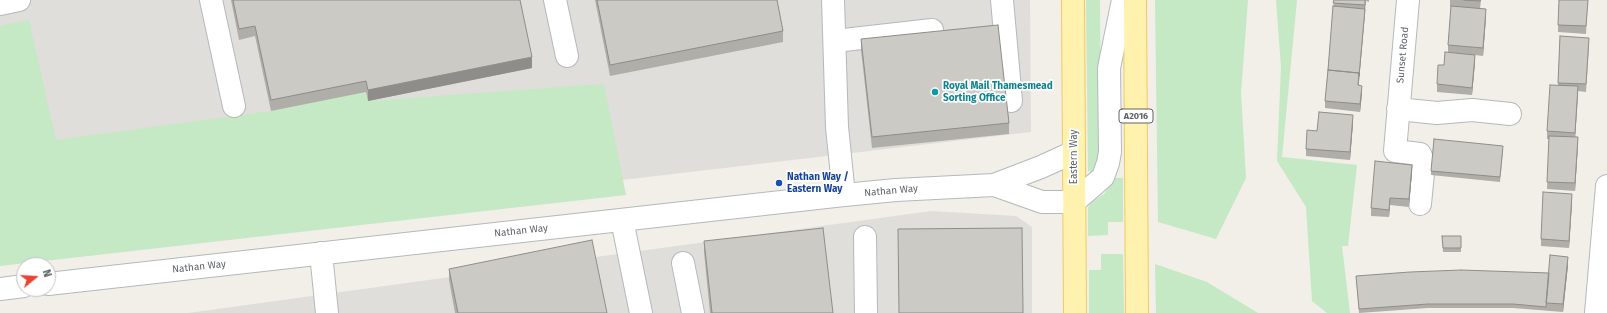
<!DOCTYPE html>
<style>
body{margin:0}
#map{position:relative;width:1607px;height:313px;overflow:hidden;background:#f1efe8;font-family:"Fira Sans",sans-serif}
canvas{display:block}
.north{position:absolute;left:16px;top:257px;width:40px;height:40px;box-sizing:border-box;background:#fff;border:1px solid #bfc1c3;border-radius:50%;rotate:72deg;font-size:11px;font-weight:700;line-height:16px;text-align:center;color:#5f6368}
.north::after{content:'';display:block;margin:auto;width:14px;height:18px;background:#ea4335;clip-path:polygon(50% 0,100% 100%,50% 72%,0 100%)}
</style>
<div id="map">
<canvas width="1607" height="313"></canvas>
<div class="north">N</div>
</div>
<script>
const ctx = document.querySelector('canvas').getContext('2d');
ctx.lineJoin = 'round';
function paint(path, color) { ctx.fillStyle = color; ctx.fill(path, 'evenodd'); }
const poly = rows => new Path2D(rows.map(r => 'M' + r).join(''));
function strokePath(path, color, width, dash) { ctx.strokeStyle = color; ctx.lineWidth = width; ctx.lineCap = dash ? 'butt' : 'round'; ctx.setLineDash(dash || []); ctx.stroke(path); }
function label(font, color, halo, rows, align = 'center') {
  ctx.font = font + ' "Fira Sans",sans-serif'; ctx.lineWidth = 3.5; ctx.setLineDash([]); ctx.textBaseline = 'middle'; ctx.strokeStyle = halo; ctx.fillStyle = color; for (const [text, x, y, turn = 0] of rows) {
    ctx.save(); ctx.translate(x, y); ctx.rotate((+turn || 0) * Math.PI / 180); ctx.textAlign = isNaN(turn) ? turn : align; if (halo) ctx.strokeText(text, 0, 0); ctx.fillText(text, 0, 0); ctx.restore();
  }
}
const industrial = poly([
 [0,0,1030,0,1031,132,0,253],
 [931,211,1016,216,1032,227,1032,313,188,313]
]);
const green = poly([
 [1086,0,1100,0,1101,147,1098,163,1092,172,1088,171],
 [1155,0,1248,0,1241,93,1246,178,1216,239,1158,222],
 [1276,0,1297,0,1282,157,1357,165,1348,246,1342,246,1350,313,1327,313,1312,301,1306,207,1277,161,1281,67],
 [29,20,56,140,271,111,366,92,368,101,604,84,626,195,0,266,0,26],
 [1113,178,1123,178,1123,222,1108,222,1108,235,1088,236,1088,208,1090,203,1105,193],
 [1101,254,1123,254,1124,313,1089,313,1089,270,1101,270],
 [1155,264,1207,282,1258,313,1156,313]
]);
const minor = poly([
 [211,0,234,106],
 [555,0,567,56],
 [833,0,837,127,844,195],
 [1002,0,1011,101],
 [1408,0,1395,151,1420,154,1424,163,1420,204],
 [0,4,19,0],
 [835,41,932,30],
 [1398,109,1437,113,1472,110,1510,114],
 [994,185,1042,202,1074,202,1103,177,1108,163,1110,152,1109,68,1123,0],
 [622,220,641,313],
 [865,237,866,313],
 [321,253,327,313],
 [683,263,693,313],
 [48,284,844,195,896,190,994,185,1041,167,1074,152],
 [0,289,24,286],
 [1596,313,1607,186]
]);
const major = poly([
 [1073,0,1075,313],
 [1135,0,1137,313]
]);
const wall = poly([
 [231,0,520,0,532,68,368,101,366,92,271,111,255,36,239,40],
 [595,0,777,0,783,31,783,42,610,76],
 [1334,0,1369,0,1369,2,1366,1,1359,80,1359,85,1362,93,1360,112,1325,108,1325,101],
 [1450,0,1481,0,1480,9,1486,17,1483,56,1475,55,1475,62,1472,95,1437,92,1437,84,1444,65,1448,52,1448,45,1451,6,1450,6],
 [1588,0,1586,34,1558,32,1558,25],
 [1560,36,1589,45,1586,92,1578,91,1575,137,1578,144,1575,191,1547,189,1549,139,1547,139,1547,131,1558,85],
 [861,39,1009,123,1009,134,872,148,861,50],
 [1353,123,1350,160,1306,156,1306,149,1317,131],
 [1503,150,1500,182,1431,175,1431,171],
 [1412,172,1409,207,1390,205,1389,217,1371,216,1371,208],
 [1572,202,1569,248,1541,246,1541,239],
 [1442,236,1461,236,1461,252,1443,252],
 [704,241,833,313,710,313,704,252],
 [1568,265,1563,312,1513,308,1428,308,1359,313,1356,276,1549,273],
 [449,269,607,313,455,313,449,280]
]);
const shadedWall = poly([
 [1365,0,1365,13,1358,93,1358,85],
 [1486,9,1486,17,1483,56,1483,48],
 [1475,55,1475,62,1472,95,1472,88],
 [532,57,532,68,368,101,368,90],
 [1362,86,1362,93,1360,112,1360,104],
 [1578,86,1578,94,1575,140,1575,133],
 [1353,115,1353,123,1350,160,1350,152],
 [1578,137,1578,144,1575,191,1575,183],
 [1412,165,1412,172,1409,207,1409,199],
 [1572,194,1572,202,1569,248,1569,241],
 [1390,198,1390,205,1389,217,1389,210],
 [1568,257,1568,265,1563,312,1563,304]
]);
const building = poly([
 [233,0,520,0,532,57,368,90,366,81,271,100,255,26,239,29,233,0],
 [597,0,777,0,783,31,610,65,597,0],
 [1334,0,1365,0,1365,5,1333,3,1334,0],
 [1464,0,1481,0,1480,1,1464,0],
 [1559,0,1588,0,1586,26,1558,25,1559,0],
 [1333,6,1365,9,1359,76,1359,73,1328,70,1333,6],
 [1451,6,1486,9,1483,48,1448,45,1451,6],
 [998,25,1009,123,872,137,861,39,998,25],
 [1560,36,1589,38,1586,84,1558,83,1560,36],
 [1445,52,1475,55,1472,88,1437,84,1438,65,1444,65,1445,52],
 [1328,70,1359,73,1358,85,1362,86,1360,104,1325,101,1328,70],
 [1550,85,1578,86,1575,133,1547,131,1550,85],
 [1319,112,1353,115,1350,152,1306,149,1307,130,1317,131,1319,112],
 [1549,136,1578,137,1575,183,1547,182,1549,136],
 [1434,139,1503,146,1500,177,1431,171,1434,139],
 [1375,161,1412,165,1409,199,1390,198,1389,210,1371,208,1375,161],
 [1543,192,1572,194,1569,241,1541,239,1543,192],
 [823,228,833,313,712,313,704,241,823,228],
 [1022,228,1023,313,899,313,898,229,1022,228],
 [1442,236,1461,236,1461,248,1443,248,1442,236],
 [592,240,607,313,458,313,449,269,592,240],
 [1550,255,1568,257,1563,304,1546,303,1550,255],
 [1461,270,1549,273,1546,307,1513,304,1428,304,1359,309,1356,276,1410,272,1461,270]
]);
const markers = [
 [935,92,4,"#0f9aa8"],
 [779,183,4,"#1a4fb4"]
];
const shields = [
 [1136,116,34]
];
const shieldNames = [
 ["A2016",1136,116]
];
const streetNames = [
 ["Sunset Road",1403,55,-85],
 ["Eastern Way",1074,157,-90],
 ["Nathan Way",891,191,-5],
 ["Nathan Way",521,231,-6],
 ["Nathan Way",199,267,-6]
];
const cultureNames = [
 ["Royal Mail Thamesmead",943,86],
 ["Sorting Office",943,98]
];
const transitNames = [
 ["Nathan Way /",787,177],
 ["Eastern Way",787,189]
];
paint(industrial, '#e0deda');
paint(green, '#c5e8c5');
strokePath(minor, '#b5b8bc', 24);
strokePath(major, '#f2c960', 24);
strokePath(minor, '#fff', 22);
strokePath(major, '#fff2af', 22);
paint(wall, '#afaea9');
paint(shadedWall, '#8f8d8a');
paint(building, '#cccac5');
strokePath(building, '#8f8d8a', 1);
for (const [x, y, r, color] of markers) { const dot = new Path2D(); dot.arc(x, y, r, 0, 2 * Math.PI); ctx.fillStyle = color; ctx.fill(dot); strokePath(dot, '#fff', 1.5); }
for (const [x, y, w] of shields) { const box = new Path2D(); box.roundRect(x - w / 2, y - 7, w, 14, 3); ctx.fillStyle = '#fff'; ctx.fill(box); strokePath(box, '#5f6368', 1); }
label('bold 9px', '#5f6368', null, shieldNames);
label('10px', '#5f6368', '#fff', streetNames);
label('bold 10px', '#0d838f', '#fff', cultureNames, 'left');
label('bold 10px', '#164399', '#fff', transitNames, 'left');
</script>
